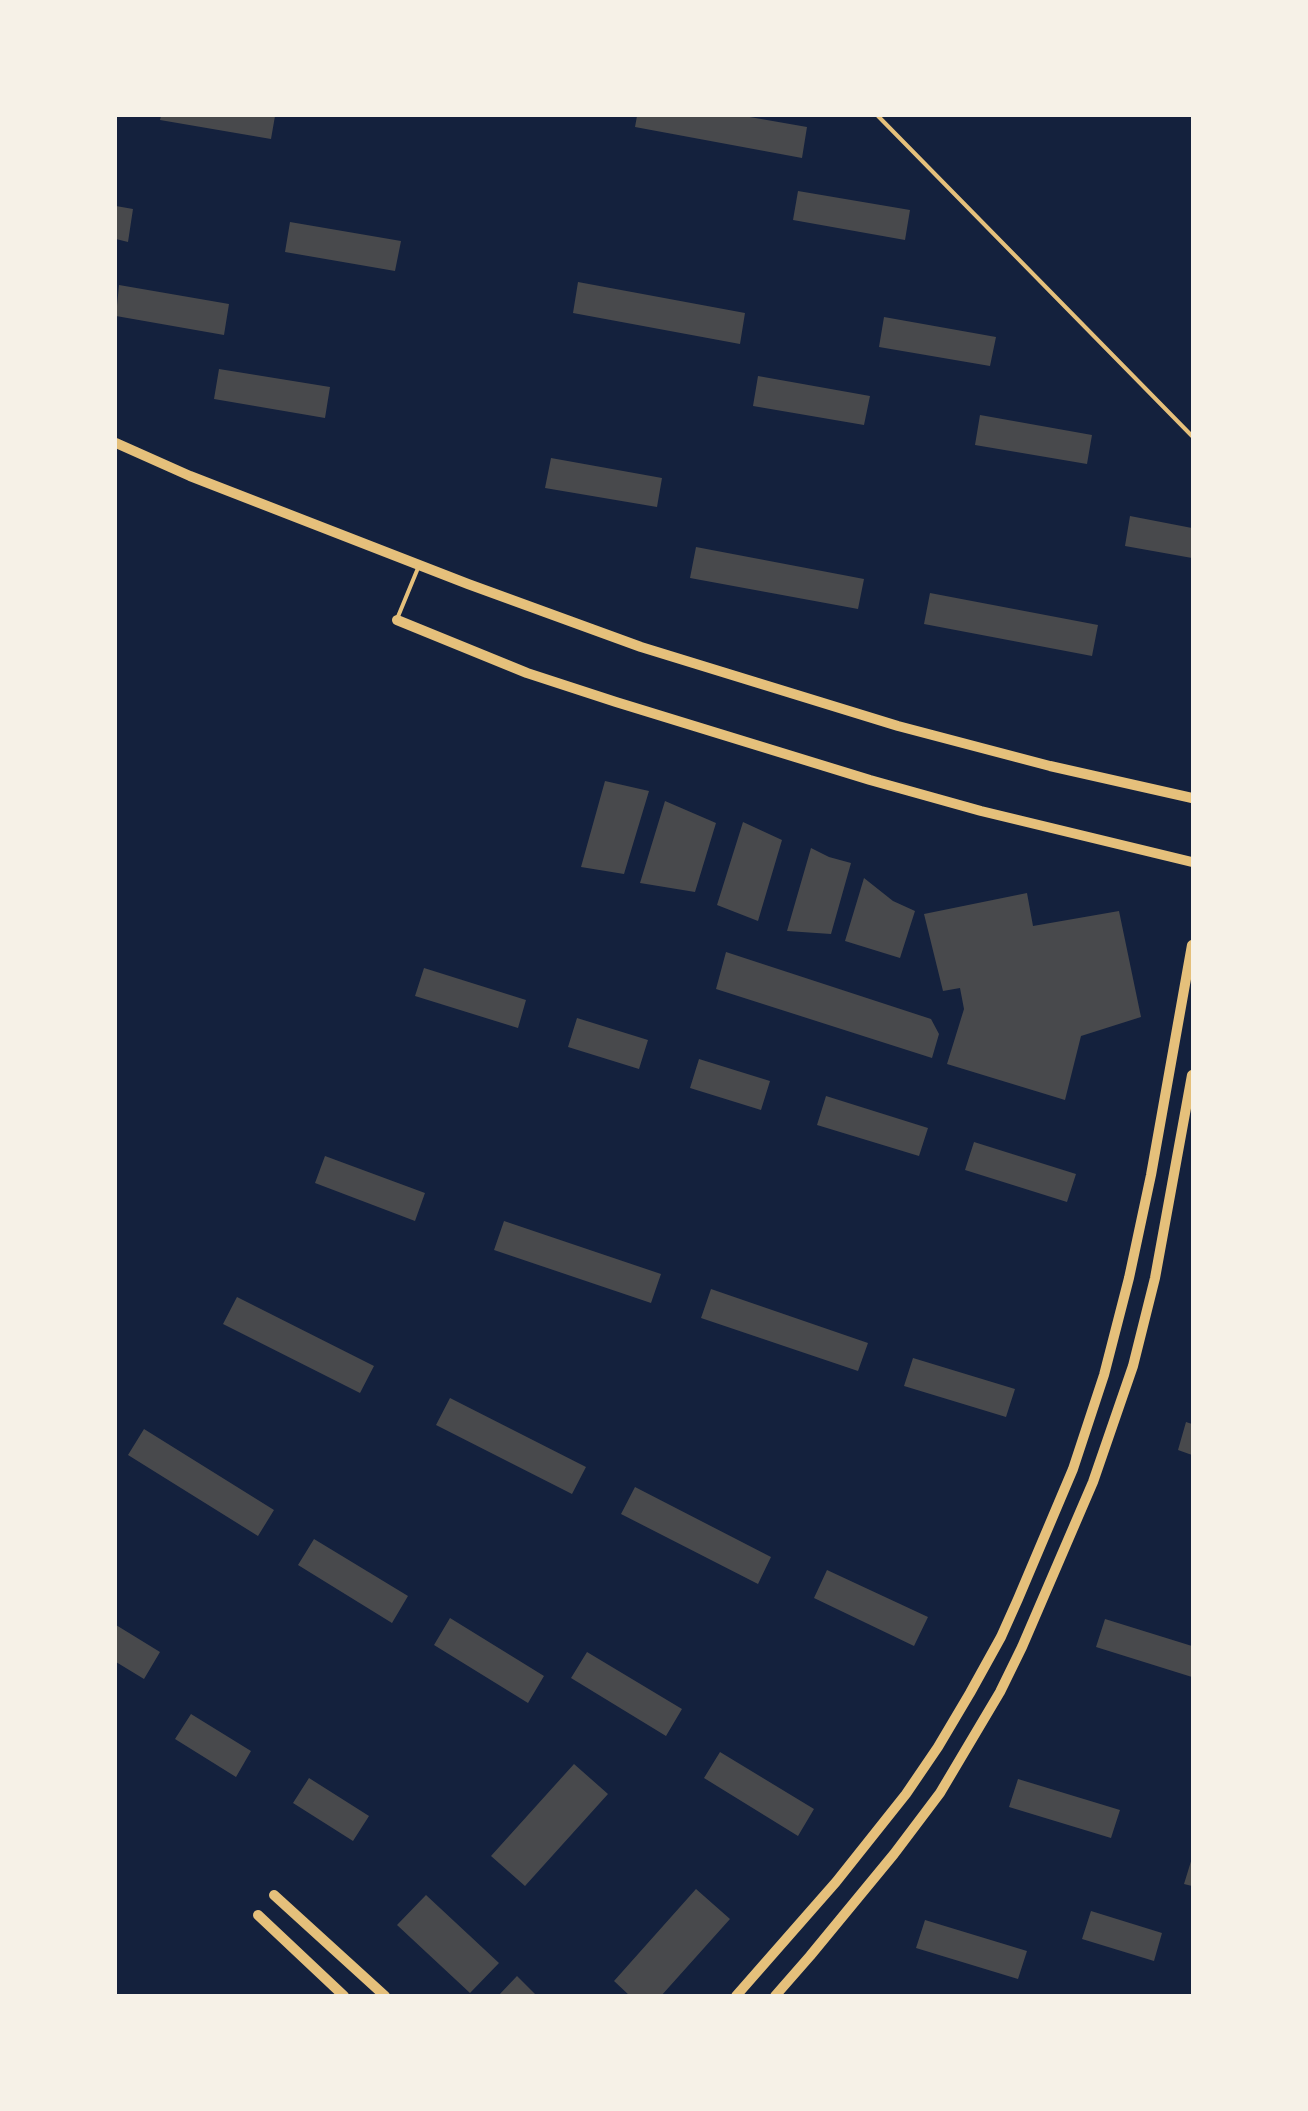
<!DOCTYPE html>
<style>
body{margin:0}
#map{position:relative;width:1308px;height:2111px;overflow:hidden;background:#14213d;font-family:Karla,sans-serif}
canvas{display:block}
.frame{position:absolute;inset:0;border:117px solid #f6f1e7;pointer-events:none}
</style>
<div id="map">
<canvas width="1308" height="2111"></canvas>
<div class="frame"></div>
</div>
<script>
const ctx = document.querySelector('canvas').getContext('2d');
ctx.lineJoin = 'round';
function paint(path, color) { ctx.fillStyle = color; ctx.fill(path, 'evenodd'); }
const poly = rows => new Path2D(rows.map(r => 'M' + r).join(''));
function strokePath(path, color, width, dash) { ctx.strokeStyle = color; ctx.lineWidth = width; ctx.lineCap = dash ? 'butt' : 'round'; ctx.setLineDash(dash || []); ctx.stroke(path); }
const building = poly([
 [161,116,275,116,271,139,160,120],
 [637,116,744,116,807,127,802,158,635,127],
 [798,191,910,210,905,240,793,220],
 [116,206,133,209,128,242,116,239],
 [290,222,401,241,395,271,285,252],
 [578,282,745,313,740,344,573,313],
 [119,285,229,304,224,335,116,316],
 [884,317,996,337,990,366,879,347],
 [219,369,330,387,325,418,214,399],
 [758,376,870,396,864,425,753,406],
 [980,415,1092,435,1087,464,975,445],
 [551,458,662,478,657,507,545,488],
 [1130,516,1192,528,1192,558,1125,546],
 [696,547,864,579,858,609,690,578],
 [930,593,1098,625,1092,656,924,624],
 [605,781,649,791,624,874,581,867],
 [665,801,716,823,695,892,640,883],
 [743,822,782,840,758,921,717,905],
 [811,848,829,857,851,863,831,934,787,931],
 [864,878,893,901,915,911,900,958,845,941],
 [1027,893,1033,926,1119,911,1141,1017,1081,1036,1065,1100,947,1064,964,1009,960,988,943,991,924,914],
 [726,952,931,1019,939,1034,932,1058,716,989],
 [424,968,526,1000,518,1028,415,996],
 [577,1018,648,1040,639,1069,568,1047],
 [699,1059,770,1081,761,1110,690,1088],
 [826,1096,928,1128,919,1156,817,1125],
 [974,1142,1076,1174,1067,1202,965,1170],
 [325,1156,425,1193,415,1221,315,1183],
 [504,1221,661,1274,651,1303,494,1250],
 [711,1289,868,1343,858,1371,701,1318],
 [237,1297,374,1366,360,1393,223,1324],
 [913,1358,1015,1389,1006,1417,904,1386],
 [450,1398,586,1467,572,1494,436,1425],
 [1186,1422,1192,1424,1192,1455,1178,1450],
 [144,1429,274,1510,258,1536,128,1455],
 [635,1487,771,1557,758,1584,621,1514],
 [314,1539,408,1596,392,1623,298,1565],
 [827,1570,928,1617,914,1646,814,1598],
 [450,1618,544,1676,528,1703,434,1645],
 [1105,1619,1192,1646,1192,1677,1096,1647],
 [116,1625,160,1652,144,1679,116,1662],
 [587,1652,682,1709,666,1736,571,1678],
 [191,1714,251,1751,236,1777,175,1739],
 [720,1752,814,1809,798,1836,704,1778],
 [574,1764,608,1794,525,1886,491,1856],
 [309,1778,369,1816,353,1841,293,1803],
 [1018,1779,1120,1810,1111,1838,1009,1807],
 [1192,1858,1192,1886,1184,1884],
 [696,1889,730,1919,661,1996,630,1996,614,1981],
 [426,1895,499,1963,470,1993,397,1925],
 [1091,1911,1162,1933,1154,1961,1082,1939],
 [925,1920,1027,1951,1018,1979,916,1948],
 [517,1976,537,1996,498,1996]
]);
const service = poly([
 [878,116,1192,436],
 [397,619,418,568]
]);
const secondary = poly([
 [116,443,190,476,468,584,641,647,898,726,1050,766,1192,798],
 [397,620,527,673,616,702,870,780,981,811,1192,862],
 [274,1895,385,1996],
 [258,1915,344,1996],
 [736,1996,836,1882,906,1794,938,1747,970,1693,1001,1637,1018,1599,1073,1469,1104,1375,1129,1278,1151,1175,1192,945],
 [775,1996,810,1956,894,1854,940,1793,1000,1692,1022,1647,1093,1482,1133,1366,1155,1278,1192,1075]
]);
paint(building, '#48494c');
strokePath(service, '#e5c07b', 4);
strokePath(secondary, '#e5c07b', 10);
</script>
